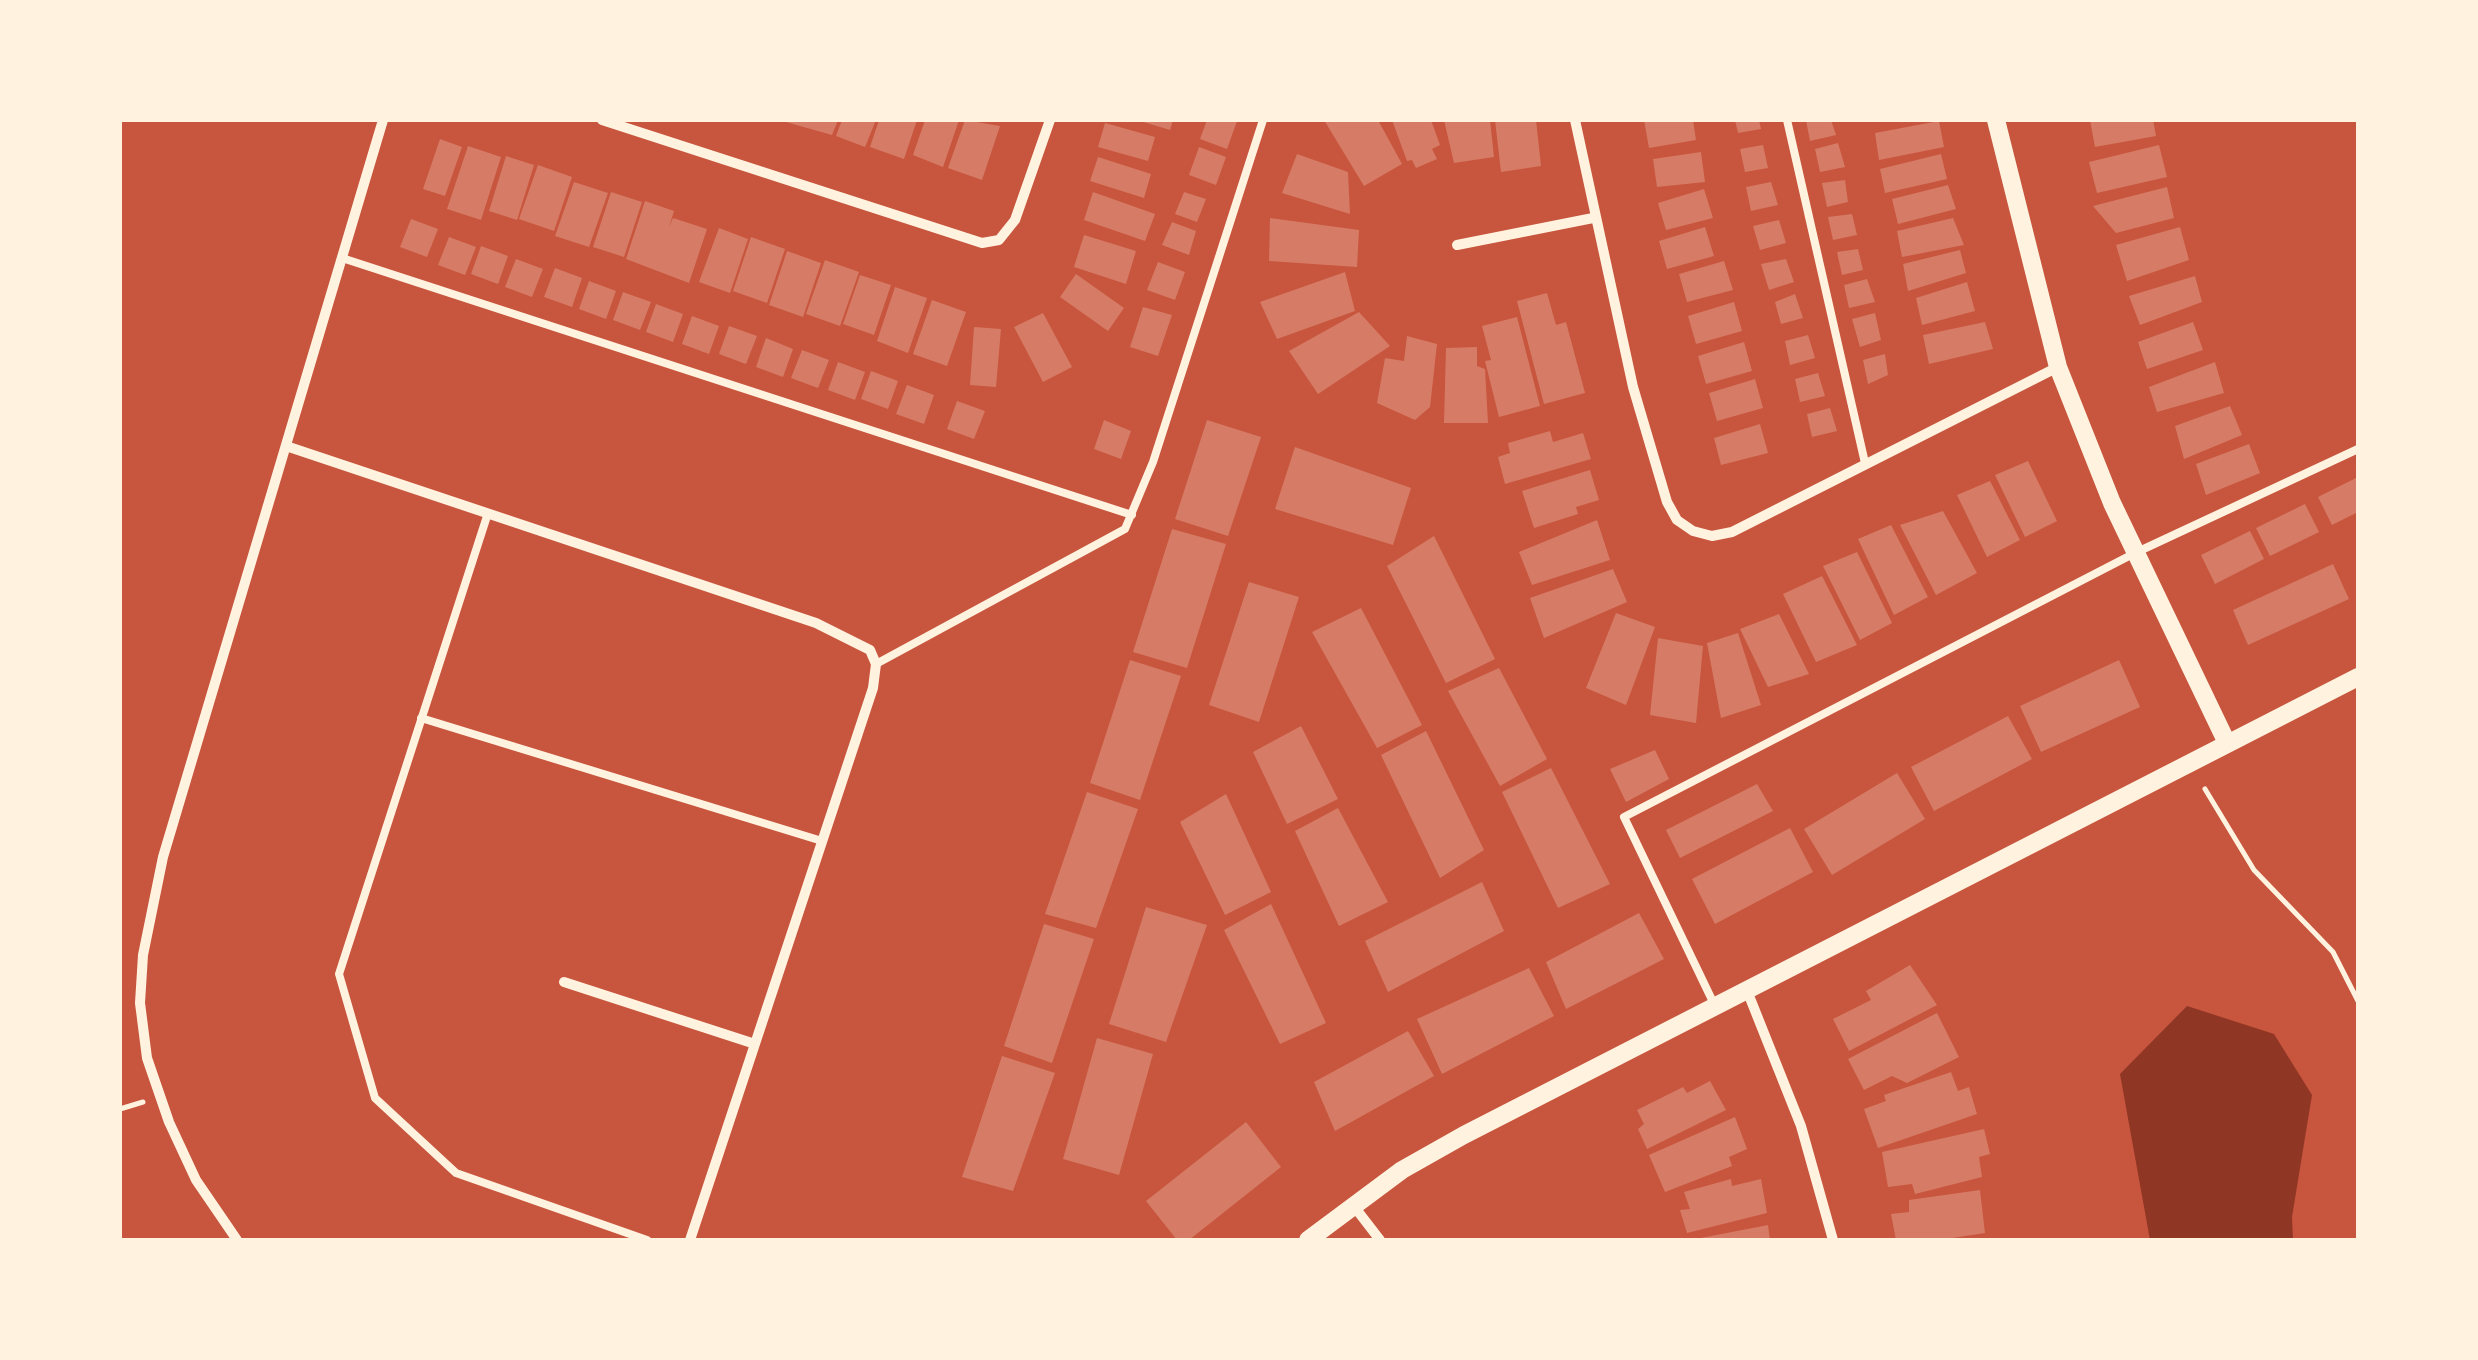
<!DOCTYPE html>
<style>
body{margin:0}
#map{position:relative;width:2478px;height:1360px;overflow:hidden;background:#c8553d;font-family:Montserrat,sans-serif}
canvas{display:block}
.frame{position:absolute;inset:0;border:122px solid #fff3e0;pointer-events:none}
</style>
<div id="map">
<canvas width="2478" height="1360"></canvas>
<div class="frame"></div>
</div>
<script>
const ctx = document.querySelector('canvas').getContext('2d');
ctx.lineJoin = 'round';
function paint(path, color) { ctx.fillStyle = color; ctx.fill(path, 'evenodd'); }
const poly = rows => new Path2D(rows.map(r => 'M' + r).join(''));
function strokePath(path, color, width, dash) { ctx.strokeStyle = color; ctx.lineWidth = width; ctx.lineCap = dash ? 'butt' : 'round'; ctx.setLineDash(dash || []); ctx.stroke(path); }
const water = poly([
 [2187,1006,2274,1034,2312,1095,2292,1217,2293,1240,2150,1240,2120,1074]
]);
const building = poly([
 [779,120,838,120,832,135],
 [842,120,876,120,865,147,836,136],
 [879,120,917,120,904,159,870,147],
 [925,120,959,120,943,167,913,155],
 [965,120,1000,126,982,180,948,168],
 [1137,120,1173,120,1170,130],
 [1207,120,1237,121,1227,149,1200,139],
 [1324,120,1378,120,1402,164,1364,186],
 [1392,120,1431,120,1440,145,1432,149,1437,159,1416,168,1412,160,1407,161],
 [1444,120,1490,120,1494,157,1454,163],
 [1495,120,1536,120,1541,166,1501,172],
 [1644,120,1693,120,1696,140,1649,148],
 [1735,120,1759,120,1761,129,1738,133],
 [1806,120,1831,120,1836,135,1810,141],
 [2090,120,2153,120,2156,136,2095,147],
 [1939,121,1944,147,1879,160,1875,133],
 [1105,123,1155,137,1148,161,1098,147],
 [440,139,462,147,445,196,423,189],
 [1838,143,1845,167,1820,172,1815,149],
 [1763,145,1768,168,1745,172,1740,149],
 [2159,145,2167,177,2097,193,2089,162],
 [468,146,501,157,481,220,447,209],
 [1199,147,1226,157,1216,185,1189,175],
 [1701,152,1705,182,1657,187,1653,159],
 [1297,154,1348,172,1350,214,1282,193],
 [1941,154,1947,179,1885,193,1880,169],
 [506,156,534,165,517,220,489,211],
 [1098,157,1151,174,1144,198,1090,181],
 [538,165,572,177,554,231,519,219],
 [1845,180,1848,202,1827,207,1822,183],
 [574,182,608,193,589,247,555,236],
 [1771,182,1778,205,1751,211,1746,187],
 [1948,185,1956,209,1898,224,1892,199],
 [2167,187,2174,218,2116,233,2093,206],
 [1704,189,1713,218,1666,230,1658,203],
 [611,192,642,202,624,257,593,247],
 [1093,192,1155,214,1145,241,1084,220],
 [1184,192,1206,199,1197,222,1175,214],
 [645,201,674,211,669,227,673,218,707,229,689,283,626,259],
 [1852,214,1857,235,1833,240,1828,217],
 [1270,218,1359,230,1357,267,1269,261],
 [1953,218,1964,245,1902,257,1897,231],
 [411,219,438,229,427,257,400,247],
 [1779,220,1786,243,1760,250,1753,226],
 [1172,222,1196,231,1189,255,1162,245],
 [1705,227,1714,256,1667,269,1659,241],
 [2180,227,2189,260,2127,281,2116,245],
 [719,228,748,239,730,293,699,282],
 [1084,235,1136,251,1126,284,1074,267],
 [449,237,476,247,465,275,438,265],
 [751,237,785,249,767,303,733,291],
 [481,246,508,256,498,284,471,274],
 [1858,249,1863,270,1842,275,1837,252],
 [1960,250,1966,273,1908,291,1903,264],
 [787,251,821,263,803,317,769,305],
 [516,259,543,269,532,297,505,287],
 [1786,259,1794,282,1769,290,1761,264],
 [825,260,859,272,840,326,806,314],
 [1724,261,1733,290,1687,302,1679,274],
 [1158,262,1185,272,1175,300,1147,290],
 [555,268,582,278,572,307,544,297],
 [1345,272,1355,311,1277,339,1260,302],
 [1076,274,1124,308,1108,331,1060,297],
 [860,275,891,285,874,335,843,324],
 [2195,276,2202,302,2140,325,2129,296],
 [1867,279,1875,302,1849,308,1844,285],
 [589,281,616,291,606,319,579,309],
 [1967,282,1975,311,1922,325,1916,298],
 [895,287,927,298,908,353,877,341],
 [623,292,651,302,640,330,613,320],
 [1547,293,1556,325,1566,322,1585,393,1544,404,1517,301],
 [1795,294,1803,318,1781,324,1775,302],
 [932,300,966,312,947,366,913,354],
 [1734,302,1742,331,1696,344,1688,316],
 [656,304,683,314,673,342,646,332],
 [1143,307,1172,315,1158,356,1130,347],
 [1359,312,1390,346,1318,394,1289,351],
 [1043,313,1072,367,1043,382,1014,327],
 [1875,313,1881,340,1860,347,1852,319],
 [692,316,719,326,709,354,682,344],
 [1517,317,1540,406,1499,417,1485,361,1491,360,1482,326],
 [1985,322,1993,349,1929,364,1923,335],
 [2193,322,2203,350,2147,369,2138,342],
 [729,326,757,336,746,364,719,354],
 [974,327,1001,329,996,387,970,385],
 [1808,335,1815,358,1790,365,1785,341],
 [1407,336,1437,344,1430,407,1415,420,1377,403,1385,358,1404,361],
 [766,338,793,349,783,377,756,367],
 [1744,342,1752,371,1706,384,1698,356],
 [1477,347,1477,366,1485,369,1488,423,1444,423,1446,348],
 [802,350,829,360,818,388,791,378],
 [1885,354,1888,375,1868,384,1863,360],
 [838,362,865,372,855,400,828,390],
 [2215,362,2224,393,2157,412,2149,387],
 [871,371,898,381,888,409,861,399],
 [1818,373,1825,396,1800,402,1795,379],
 [1755,379,1763,408,1717,421,1709,393],
 [907,385,934,395,924,424,896,414],
 [957,401,985,411,974,439,947,429],
 [2230,406,2242,435,2184,459,2175,426],
 [1830,408,1837,431,1812,437,1807,414],
 [1104,420,1131,431,1121,459,1094,449],
 [1207,420,1261,437,1228,536,1175,519],
 [1760,424,1768,453,1721,465,1714,438],
 [1550,431,1553,442,1583,433,1591,459,1505,484,1498,457,1510,453,1508,443],
 [2249,444,2260,473,2206,495,2196,464],
 [1295,447,1411,488,1393,545,1275,509],
 [2028,461,2057,521,2025,537,1995,475],
 [1590,470,1599,500,1576,507,1578,514,1534,528,1522,491],
 [2358,477,2358,512,2332,525,2318,497],
 [1990,481,2020,540,1987,557,1957,495],
 [2305,504,2319,532,2270,556,2256,528],
 [1943,511,1977,573,1936,595,1900,525],
 [1597,520,1610,560,1532,585,1519,552],
 [1891,525,1928,597,1894,615,1858,539],
 [1172,529,1226,544,1187,668,1133,652],
 [2250,531,2264,559,2215,584,2201,555],
 [1434,536,1495,659,1446,683,1387,566],
 [1857,552,1892,623,1860,640,1823,566],
 [2333,564,2349,599,2248,645,2233,610],
 [1613,569,1627,602,1544,638,1530,598],
 [1822,576,1857,645,1816,662,1783,594],
 [1249,582,1299,597,1259,722,1209,705],
 [1361,608,1422,725,1377,748,1312,632],
 [1616,613,1655,627,1626,705,1586,688],
 [1779,614,1809,674,1768,687,1740,629],
 [1738,633,1761,705,1721,718,1707,643],
 [1658,638,1703,646,1696,723,1650,715],
 [1130,660,1181,676,1140,800,1090,783],
 [2119,660,2140,707,2041,752,2020,706],
 [1499,668,1547,759,1500,786,1448,691],
 [2008,716,2032,759,1934,811,1911,767],
 [1301,726,1338,799,1287,824,1253,752],
 [1426,731,1484,850,1440,878,1381,755],
 [1655,750,1669,779,1626,802,1610,769],
 [1551,768,1610,884,1558,908,1502,792],
 [1897,773,1925,819,1832,875,1804,829],
 [1757,784,1773,811,1680,858,1666,830],
 [1087,792,1138,809,1096,928,1045,914],
 [1226,794,1271,892,1225,915,1180,822],
 [1338,808,1388,902,1339,926,1295,831],
 [1790,828,1813,872,1715,924,1692,879],
 [1482,882,1504,931,1388,992,1365,941],
 [1271,904,1326,1023,1280,1044,1224,930],
 [1146,907,1207,925,1166,1042,1109,1024],
 [1639,913,1664,959,1566,1009,1546,962],
 [1044,924,1094,939,1052,1063,1004,1046],
 [1910,965,1937,1005,1849,1051,1833,1019,1871,1000,1866,991],
 [1529,968,1554,1016,1442,1074,1417,1019],
 [1937,1013,1959,1057,1907,1083,1892,1076,1864,1090,1848,1059],
 [1408,1031,1434,1076,1335,1131,1314,1082],
 [1097,1038,1153,1054,1119,1175,1063,1159],
 [1002,1056,1055,1073,1013,1191,962,1177],
 [1951,1072,1958,1091,1969,1087,1977,1114,1878,1148,1864,1109,1886,1101,1884,1095],
 [1710,1081,1726,1110,1647,1149,1638,1129,1644,1124,1637,1110,1683,1087,1687,1093],
 [1735,1117,1747,1149,1729,1157,1732,1166,1665,1192,1649,1155],
 [1246,1122,1281,1167,1189,1240,1177,1240,1146,1201],
 [1984,1129,1990,1154,1979,1157,1982,1177,1915,1194,1912,1184,1888,1187,1882,1152],
 [1731,1179,1732,1186,1761,1179,1767,1213,1687,1233,1680,1210,1690,1209,1684,1192],
 [1980,1190,1985,1233,1939,1240,1896,1240,1891,1214,1909,1212,1909,1200],
 [1768,1225,1770,1240,1701,1240,1701,1238]
]);
const path = poly([
 [2205,789,2254,870,2333,952,2358,1001],
 [120,1109,143,1102]
]);
const service = poly([
 [1787,120,1865,463],
 [342,258,1132,515],
 [488,513,339,974,375,1098,456,1173,647,1240],
 [876,664,1125,529,1153,462,1263,120],
 [421,718,822,841],
 [1714,1004,1624,817,2135,553,2358,449]
]);
const minor = poly([
 [602,120,982,243,999,240,1015,220,1050,120],
 [1575,120,1633,387,1667,502,1677,520,1693,531,1712,536,1732,532,2058,367],
 [1457,245,1593,218],
 [286,446,816,623,870,650,876,664,873,688,690,1240],
 [564,982,755,1044],
 [1748,993,1801,1126,1833,1240],
 [1353,1205,1380,1240],
 [237,1240,196,1180,169,1122,147,1058,140,1003,143,955,163,857,383,120]
]);
const tertiary = poly([
 [1996,120,2058,367,2112,503,2227,743],
 [1308,1240,1402,1170,1464,1135,2358,677]
]);
paint(water, '#8f3625');
paint(building, '#d67c66');
strokePath(path, '#fff3e0', 5);
strokePath(service, '#fff3e0', 8);
strokePath(minor, '#fff3e0', 10);
strokePath(tertiary, '#fff3e0', 18);
</script>
